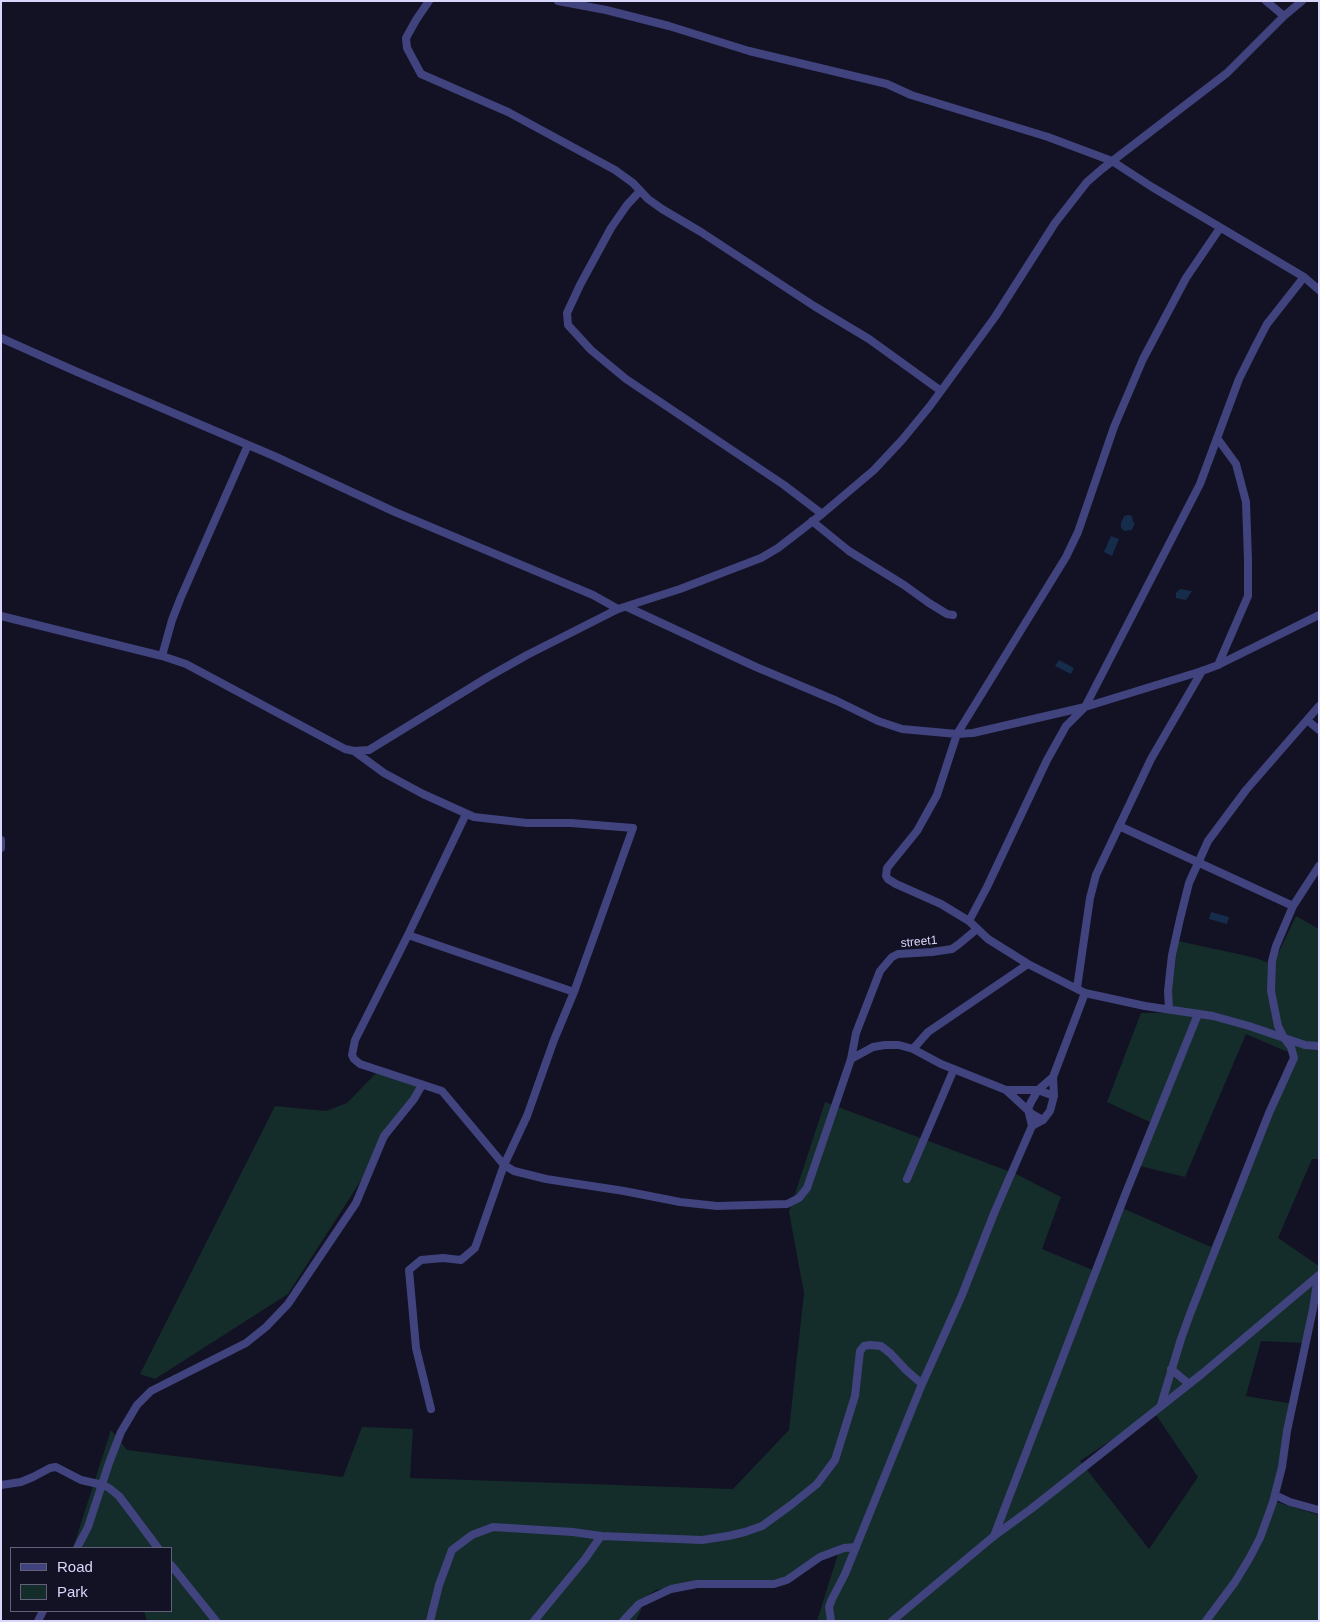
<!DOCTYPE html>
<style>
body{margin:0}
#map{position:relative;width:1320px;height:1622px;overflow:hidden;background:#131124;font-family:Arial,sans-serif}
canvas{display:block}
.frame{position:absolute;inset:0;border:2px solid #d8d7fb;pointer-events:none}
.legend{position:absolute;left:10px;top:1547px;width:162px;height:65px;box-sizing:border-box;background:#131124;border:1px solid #62607a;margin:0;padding:6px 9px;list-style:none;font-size:15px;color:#d8d7fb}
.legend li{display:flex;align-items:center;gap:10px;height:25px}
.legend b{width:25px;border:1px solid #62607a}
</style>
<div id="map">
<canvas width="1320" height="1622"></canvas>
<div class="frame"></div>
<ul class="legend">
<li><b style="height:6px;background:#40437e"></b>Road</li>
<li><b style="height:14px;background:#142d2a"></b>Park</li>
</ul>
</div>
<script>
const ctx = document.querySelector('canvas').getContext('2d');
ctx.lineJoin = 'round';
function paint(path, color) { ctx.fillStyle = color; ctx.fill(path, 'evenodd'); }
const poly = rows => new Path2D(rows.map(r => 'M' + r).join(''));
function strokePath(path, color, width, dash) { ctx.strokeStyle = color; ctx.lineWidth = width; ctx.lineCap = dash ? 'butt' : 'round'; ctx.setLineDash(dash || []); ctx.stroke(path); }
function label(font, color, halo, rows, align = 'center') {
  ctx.font = font + ' Arial,sans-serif'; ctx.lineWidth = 4; ctx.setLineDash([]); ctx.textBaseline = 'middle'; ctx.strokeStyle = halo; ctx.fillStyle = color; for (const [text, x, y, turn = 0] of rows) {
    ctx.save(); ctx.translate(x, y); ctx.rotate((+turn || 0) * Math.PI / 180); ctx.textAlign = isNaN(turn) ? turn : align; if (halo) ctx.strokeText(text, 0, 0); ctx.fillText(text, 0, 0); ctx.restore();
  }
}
const green = poly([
 [1296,916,1319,929,1319,1159,1312,1159,1278,1238,1319,1266,1319,1274,1303,1343,1261,1341,1246,1396,1293,1404,1273,1501,1319,1515,1319,1621,817,1621,838,1554,807,1565,786,1581,681,1586,656,1590,647,1596,636,1621,147,1621,144,1611,171,1611,171,1548,73,1548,111,1430,127,1450,343,1477,362,1427,413,1429,410,1478,733,1489,789,1430,804,1293,789,1212,825,1102,1016,1174,1061,1197,1042,1249,1095,1271,1120,1207,1211,1247,1297,1056,1246,1034,1185,1177,1136,1165,1152,1123,1107,1102,1141,1013,1169,1013,1178,941,1252,957,1273,964],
 [1154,1412,1198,1477,1149,1549,1080,1461],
 [379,1070,425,1081,288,1294,155,1379,140,1374,275,1106,326,1111,347,1103]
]);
const water = poly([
 [1128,515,1132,516,1133,522,1135,523,1132,530,1124,531,1121,528,1121,523,1124,516],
 [1111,536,1119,539,1112,556,1104,552],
 [1180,589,1192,591,1186,600,1176,598,1176,593],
 [1059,660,1074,668,1071,674,1055,666],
 [1211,912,1229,917,1227,924,1209,919]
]);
const minor = poly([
 [429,1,416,20,406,38,407,48,421,74,508,112,615,170,633,183,648,199,662,209,701,232,814,306,869,339,941,391],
 [558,1,606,10,669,26,749,51,887,84,911,95,1048,137,1112,161,1152,187,1304,277,1319,290],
 [1266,1,1284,16],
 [640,191,627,205,611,228,580,285,567,313,568,325,591,350,626,379,784,485,822,514],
 [1220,228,1186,278,1143,359,1114,427,1078,532,1066,557,957,734,937,795,917,831,887,868,886,876,888,879,896,884,941,904,969,921,988,939,1028,964,1085,993,1145,1006,1213,1016,1249,1026,1305,1045,1319,1046],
 [1,338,75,371,274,456,395,512,593,595,618,609],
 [1217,438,1236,464,1246,502,1248,560,1248,596,1218,665],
 [812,521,849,551,904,585,929,603,947,614,953,615],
 [627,607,756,667,837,701,878,721,902,729,957,734,973,733,1085,707,1202,671,1218,665,1319,615],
 [1,616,162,656,186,664,345,749,354,751,369,750,488,677,527,655,618,609,680,589,761,558,778,548,822,514,874,470,902,440,930,406,995,317,1055,223,1087,182,1102,169,1227,73,1284,16,1302,1],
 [162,656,172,620,181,597,248,445],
 [1307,720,1319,730],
 [354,751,384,773,423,794,474,817,527,823,571,823,633,828,574,992,554,1040,527,1116,504,1165,475,1248,461,1260,443,1258,421,1260,409,1270,416,1348,431,1409],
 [466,814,408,935,355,1040,352,1055,354,1059,360,1064,442,1091,504,1165,514,1171,546,1179,624,1191,680,1202,717,1206,787,1204,799,1198,807,1188,851,1059,856,1033,880,971,892,957,898,954,932,952,952,949,959,944,977,929],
 [1119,826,1293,906],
 [1,840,1,848],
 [969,921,987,887,1047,760,1066,726,1085,707,1200,484,1239,379,1255,347,1267,324,1304,277],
 [408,935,574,992],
 [1077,988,1090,898,1096,875,1151,759,1202,671],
 [1169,1009,1168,991,1172,955,1180,919,1189,883,1208,841,1246,790,1319,706],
 [913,1049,928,1032,1028,964],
 [851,1059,873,1047,885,1045,899,1045,913,1049,941,1064,1006,1090,1032,1114,1043,1120],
 [1006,1090,1038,1090,1054,1096],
 [1032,1126,1028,1109,1031,1102,1038,1090,1053,1077],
 [907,1179,954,1069],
 [1171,1369,1189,1384],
 [1161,1405,1181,1339,1190,1314,1269,1113,1294,1058,1291,1047,1284,1038,1278,1026,1271,991,1272,961,1276,946,1293,906,1319,866],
 [1,1485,21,1482,33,1477,50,1468,56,1467,81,1480,103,1485,109,1488,119,1496,158,1548],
 [1275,1495,1290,1502,1319,1510],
 [994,1536,1125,1195,1198,1014],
 [77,1548,88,1527,109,1463,121,1432,137,1405,151,1391,246,1343,266,1327,288,1304,356,1203,384,1136,414,1099,422,1085],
 [171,1565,216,1621],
 [38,1621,43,1611],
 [430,1621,439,1585,452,1550,472,1535,493,1527,573,1532,601,1536],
 [534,1621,585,1559,601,1536,702,1540,728,1536,745,1532,762,1526,791,1505,817,1484,835,1460,855,1396,860,1351,864,1346,870,1345,881,1346,890,1353,906,1370,922,1384],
 [623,1621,639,1604,671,1589,697,1584,774,1584,787,1580,820,1557,844,1548,856,1547],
 [831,1621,829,1607,832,1599,845,1574,922,1384,962,1295,995,1211,1032,1126,1043,1120,1050,1111,1054,1096,1053,1077,1085,993],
 [892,1621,994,1536,1031,1509,1203,1373,1319,1275],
 [1206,1621,1235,1582,1249,1559,1260,1538,1273,1502,1282,1467,1287,1431,1313,1309,1318,1276]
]);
const streetNames = [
 ["street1",919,942,-5]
];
paint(green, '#142d2a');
paint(water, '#152d4a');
strokePath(minor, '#40437e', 8);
label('12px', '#d8d7fb', '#131124', streetNames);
</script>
